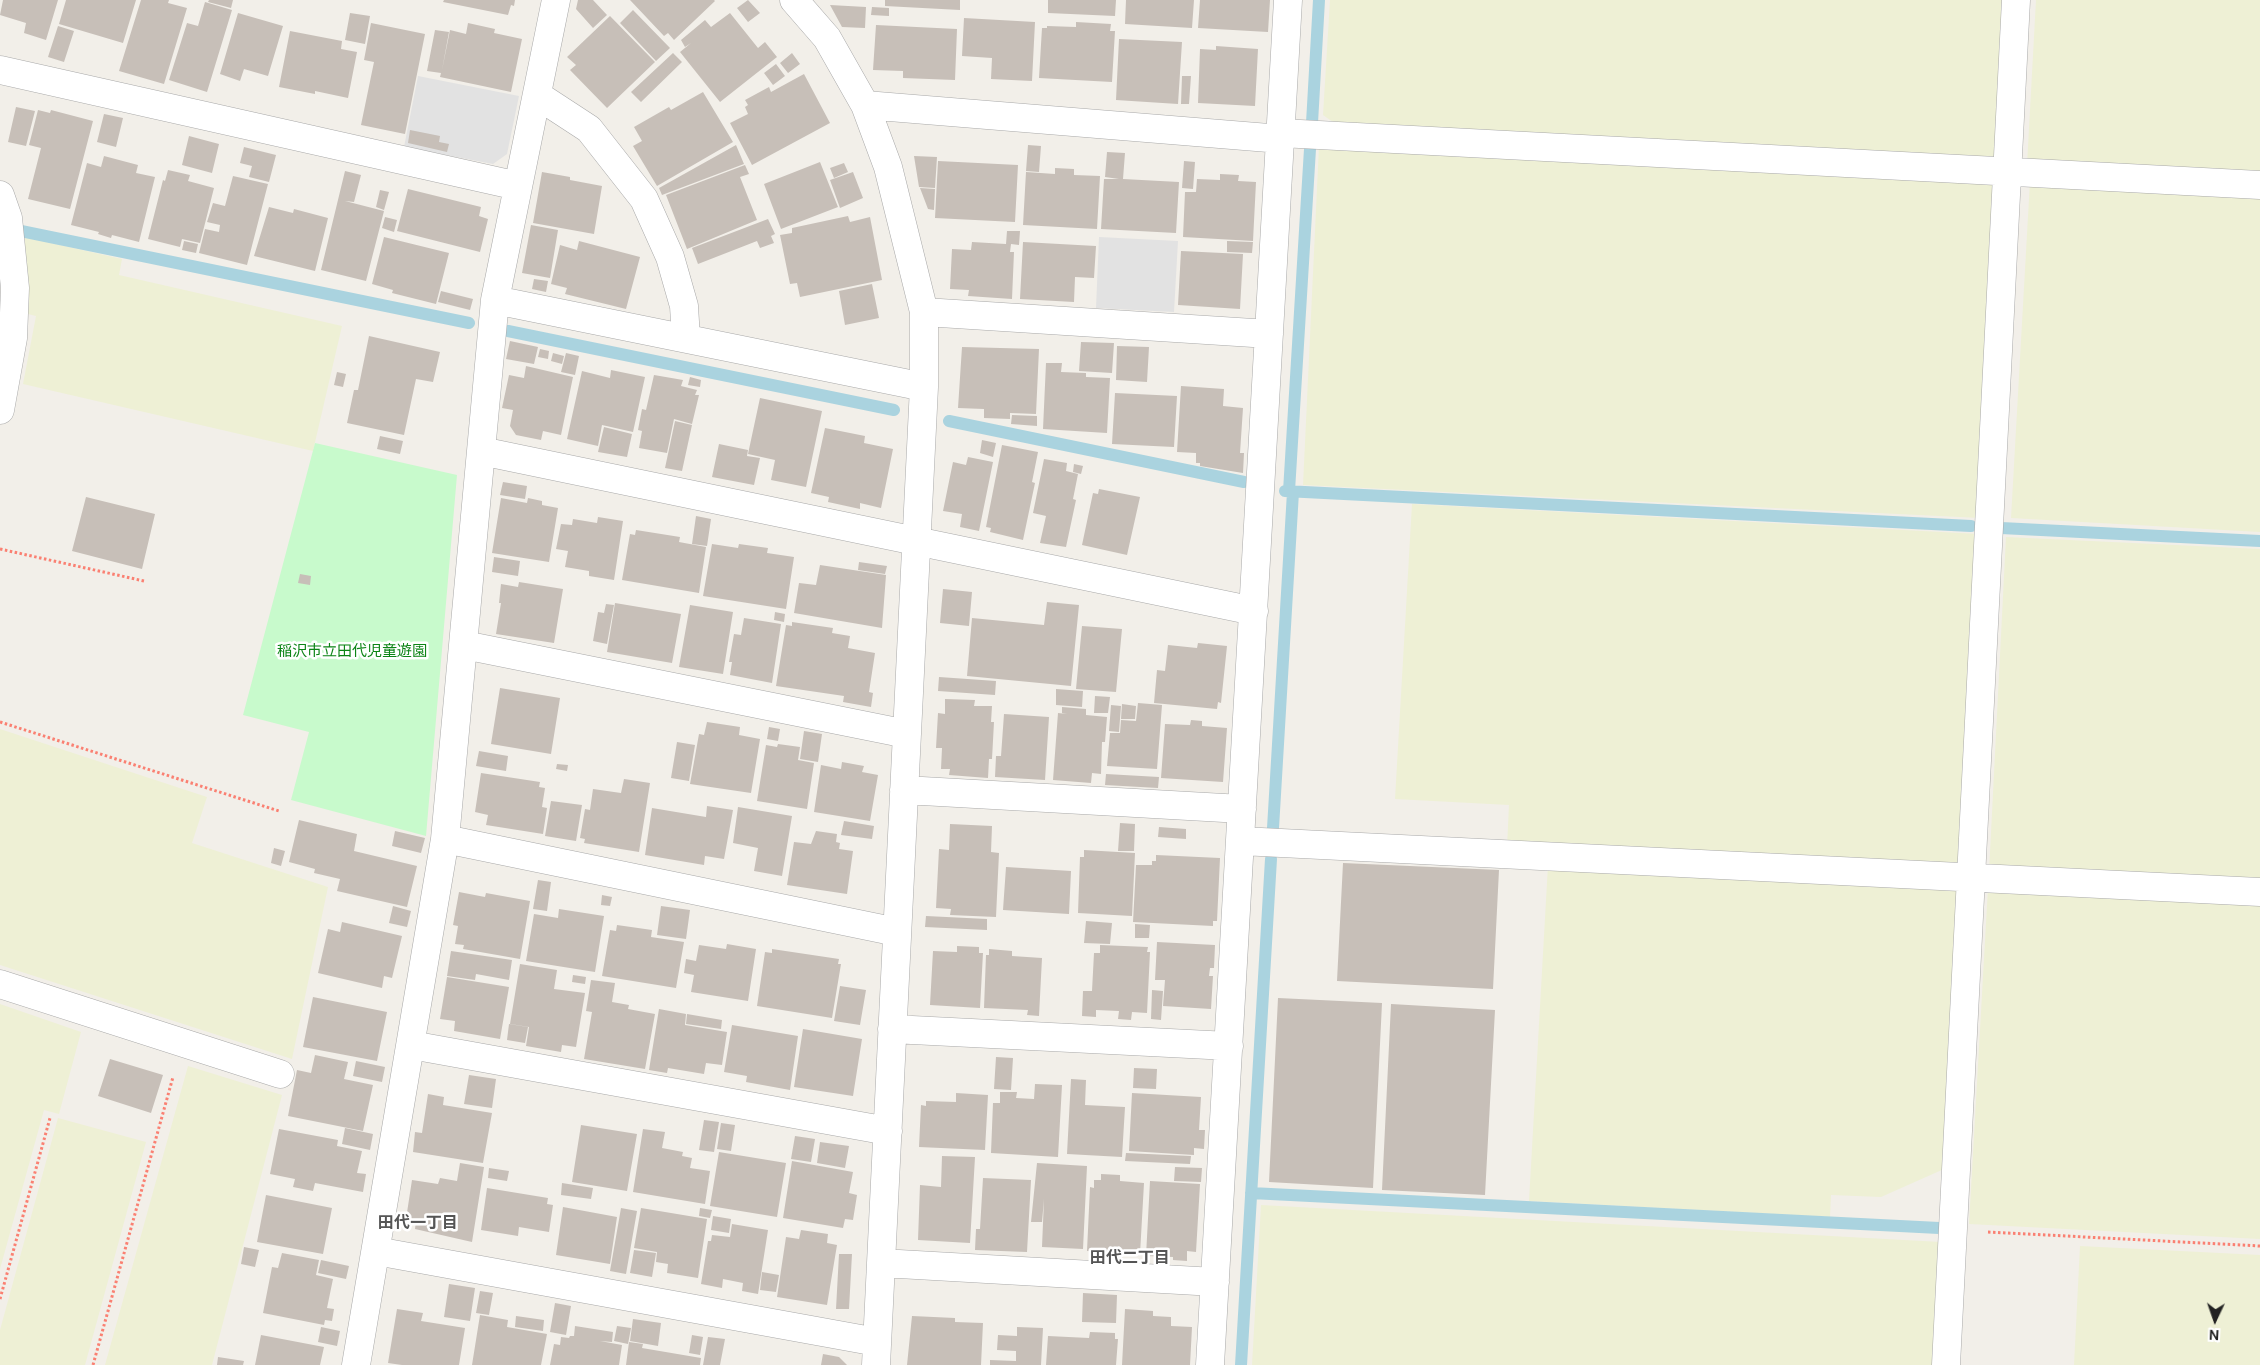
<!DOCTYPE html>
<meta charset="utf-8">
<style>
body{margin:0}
#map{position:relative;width:2260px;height:1365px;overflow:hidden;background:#f2efe9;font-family:"DM Sans",sans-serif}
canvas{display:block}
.north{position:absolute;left:2190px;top:1295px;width:50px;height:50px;-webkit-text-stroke:4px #fff;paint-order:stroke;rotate:183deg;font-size:14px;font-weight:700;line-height:20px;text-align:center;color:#222}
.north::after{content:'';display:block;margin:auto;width:18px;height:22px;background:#222;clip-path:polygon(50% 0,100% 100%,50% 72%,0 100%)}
</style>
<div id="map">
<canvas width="2260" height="1365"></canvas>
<div class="north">N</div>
</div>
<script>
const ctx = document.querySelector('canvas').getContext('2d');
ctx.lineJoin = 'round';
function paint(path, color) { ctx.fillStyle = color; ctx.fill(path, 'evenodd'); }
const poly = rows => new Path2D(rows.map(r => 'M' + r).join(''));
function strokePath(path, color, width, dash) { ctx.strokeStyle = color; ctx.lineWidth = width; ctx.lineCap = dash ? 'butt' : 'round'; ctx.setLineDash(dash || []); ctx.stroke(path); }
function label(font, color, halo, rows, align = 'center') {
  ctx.font = font + ' "DM Sans","Noto Sans JP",sans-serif'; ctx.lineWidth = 5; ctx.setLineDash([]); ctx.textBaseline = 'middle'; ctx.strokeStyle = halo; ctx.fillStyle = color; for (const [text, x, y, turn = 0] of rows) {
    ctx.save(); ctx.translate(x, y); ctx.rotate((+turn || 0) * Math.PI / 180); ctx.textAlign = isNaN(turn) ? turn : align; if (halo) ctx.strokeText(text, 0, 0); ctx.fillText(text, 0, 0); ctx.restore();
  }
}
const farmland = poly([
 [1330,0,2007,0,1998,164,1340,127,1323,115],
 [2036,0,2260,0,2260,176,2027,165],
 [1319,146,1997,180,1980,518,1303,485],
 [2030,181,2260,194,2260,532,2011,518],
 [25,237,122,259,119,275,342,326,313,451,23,384,36,316,24,313],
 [1412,504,1979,534,1962,866,1507,848,1509,805,1395,799],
 [2006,537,2260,549,2260,885,1989,872],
 [0,729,207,797,192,843,328,887,292,1059,0,965],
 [1548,865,1955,886,1962,893,1944,1169,1881,1197,1831,1195,1830,1217,1529,1201],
 [1988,888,2260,900,2260,1239,1969,1224],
 [0,1004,81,1032,59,1114,44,1110,0,1269],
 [188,1066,282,1095,212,1365,105,1365],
 [58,1118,146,1142,85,1365,0,1365,0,1330],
 [1261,1205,1941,1242,1934,1365,1252,1365],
 [2080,1246,2260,1255,2260,1365,2074,1365]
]);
const park = poly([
 [315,443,457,475,426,836,291,800,309,732,243,715]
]);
const parking = poly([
 [418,76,519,96,507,154,493,164,404,147],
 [1099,237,1178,241,1174,312,1096,308]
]);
const stream = poly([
 [1312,123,1319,0],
 [21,231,469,323],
 [508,331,894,410],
 [949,421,1244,482],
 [1285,491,1971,526],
 [1289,491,1310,149],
 [2001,528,2260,541],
 [1273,828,1293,492],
 [1251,1193,1939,1228],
 [1241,1365,1271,859]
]);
const building = poly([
 [3,0,58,0,46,40,24,33,26,23,0,15],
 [66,0,136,0,123,43,59,24],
 [141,0,169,0,168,3,187,8,164,84,119,71],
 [209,0,233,0,231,8,208,2],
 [444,0,515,0,514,6,511,5,508,15,443,2],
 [578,0,593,0,607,15,593,28,576,9],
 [630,0,714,0,715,1,674,40,668,33,664,36],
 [748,0,760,13,748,22,737,8],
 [885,0,960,0,960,10,885,6],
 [1048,0,1116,0,1115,16,1048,13],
 [1126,0,1194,0,1192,28,1125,24],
 [1200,0,1270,0,1268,32,1198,28],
 [205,2,232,10,207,92,169,80,187,23,198,26],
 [830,5,866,7,865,28,842,27],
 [872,7,889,8,889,16,871,15],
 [633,10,670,48,656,61,620,23],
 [238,13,283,26,268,76,244,69,240,81,220,74],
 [350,13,370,16,365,44,345,40],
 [730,13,758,48,765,42,777,57,720,102,680,52,691,43,685,47,681,40,705,20,711,27],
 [610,16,655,62,607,108,570,70,576,65,567,57],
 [964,18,1035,22,1032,81,991,79,992,58,962,56],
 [1076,22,1111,24,1110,31,1115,31,1112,82,1039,78,1042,28,1047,28,1047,26,1076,27],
 [371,23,425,34,405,134,361,125,374,62,364,60],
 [468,23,495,29,494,33,522,39,511,92,440,77,441,73,427,71,435,30,449,32,442,70,450,30,466,34],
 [876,25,957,29,955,80,903,78,903,71,873,70],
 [58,26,74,31,64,62,48,57],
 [290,31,342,41,341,49,357,52,348,98,315,91,315,94,279,87],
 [1119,39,1182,42,1178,104,1116,100],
 [1216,46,1258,49,1255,106,1198,103,1200,49,1216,50],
 [673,53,682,62,641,102,631,92],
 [792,53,800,64,788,73,780,63],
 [776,64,785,76,773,85,764,73],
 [804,74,830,123,752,165,730,123,748,114,745,107,748,105,745,100,769,87,771,92],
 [1182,76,1191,76,1189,104,1181,104],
 [703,92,733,142,657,186,633,146,642,141,634,127,669,107,671,110],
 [16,107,35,111,26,146,8,142],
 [38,110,50,113,51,110,93,121,70,209,28,199,41,148,29,145],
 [104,114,123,118,116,147,97,142],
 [410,130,440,136,439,142,449,144,447,152,408,143],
 [189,136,219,144,212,173,182,165],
 [736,145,744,164,662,195,659,188],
 [1028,145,1041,146,1039,172,1026,171],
 [244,147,276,155,269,182,249,177,252,166,240,163],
 [1107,152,1125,153,1123,179,1179,182,1176,233,1101,229,1104,179,1119,179,1105,177],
 [104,156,138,165,136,173,155,177,139,242,112,235,111,238,98,234,99,232,71,225,87,163,101,167],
 [914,156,937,157,935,188,919,187],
 [938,161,1018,165,1015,222,935,218],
 [1184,161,1195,162,1193,189,1182,188],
 [820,162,838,207,781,229,764,184],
 [844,163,848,172,834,178,830,168],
 [745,165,749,174,740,177,757,220,687,249,666,195],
 [1055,168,1074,169,1074,175,1100,176,1097,229,1023,225,1026,172,1055,174],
 [168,170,190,175,188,181,214,188,200,243,182,239,180,247,148,239,163,180,165,181],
 [345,171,361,175,354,202,345,201,384,211,366,281,321,270],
 [542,172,570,177,570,180,602,186,594,234,533,223],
 [853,172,863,198,840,208,830,180],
 [1220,174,1239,175,1238,181,1256,182,1253,241,1183,237,1185,192,1196,192,1197,179,1220,180],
 [233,176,268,184,247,265,199,253,205,229,219,232,220,225,207,222,213,203,225,206],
 [920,188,935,189,934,210,928,209],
 [408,189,481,207,479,216,488,219,480,252,397,231],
 [380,190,389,192,384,210,376,207],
 [269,207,293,213,294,209,328,218,315,271,254,256],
 [848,216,850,222,870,217,882,280,800,297,797,283,790,284,780,235,792,233,792,228],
 [385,217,397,220,394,232,382,228],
 [768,219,775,234,771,236,774,243,760,248,757,241,698,264,692,248],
 [531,225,558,230,550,278,522,273],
 [1007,231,1020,231,1019,245,1011,244,1010,252,1014,252,1012,299,968,296,969,290,950,289,952,249,971,250,972,242,1006,244],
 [384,237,449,253,436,304,392,293,393,290,372,284],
 [184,241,198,244,196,253,182,250],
 [579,241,640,257,626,309,565,294,567,288,551,284,560,245,577,250],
 [1227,241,1253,242,1252,253,1227,252],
 [1023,242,1096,246,1094,278,1075,277,1074,302,1020,299],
 [1181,251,1243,254,1240,309,1178,305],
 [534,279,548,281,546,292,532,289],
 [872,284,879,318,845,325,839,291],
 [441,291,473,299,470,310,438,302],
 [369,336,440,352,433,382,416,379,404,435,347,423,354,390,358,390],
 [510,341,538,347,534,364,506,359],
 [1081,342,1114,343,1112,373,1079,371],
 [1117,346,1149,347,1147,382,1116,380],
 [962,347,1039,349,1036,414,1010,413,1010,419,984,418,984,409,958,408],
 [540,349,549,351,548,359,538,357],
 [553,353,564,356,562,364,551,361],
 [566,353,579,356,575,375,561,372],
 [1046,363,1062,363,1061,372,1086,373,1086,377,1110,378,1107,433,1043,429],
 [526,366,573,377,561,435,543,431,541,440,516,435,510,426,513,410,502,408,509,375,524,378],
 [611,370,645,377,633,432,602,425,598,446,567,439,582,371,610,378],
 [337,372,346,374,343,387,334,385],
 [654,375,683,380,681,386,697,390,695,395,699,395,692,424,674,419,667,453,639,448,642,431,638,430,642,409,646,410],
 [690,377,701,380,700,387,688,385],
 [1181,386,1224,389,1223,406,1243,408,1240,453,1244,453,1243,473,1200,466,1200,463,1196,463,1196,453,1177,452],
 [1115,393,1177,396,1174,447,1112,444],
 [760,398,822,411,806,487,771,480,775,460,748,454],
 [1012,415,1037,416,1037,426,1011,424],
 [675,421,692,425,682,471,665,468],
 [604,427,632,434,627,457,598,452],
 [825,428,865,436,864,443,893,449,881,508,860,503,860,509,828,502,829,497,811,493],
 [380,436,403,441,400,454,377,449],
 [982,440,996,443,993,457,980,453],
 [719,444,748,450,747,456,760,458,754,485,712,477],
 [1002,445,1038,452,1032,482,1035,483,1023,540,990,532,991,528,986,527],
 [968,457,993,462,979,531,960,527,962,514,943,511,953,462,966,465],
 [1044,459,1067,463,1066,471,1078,474,1073,499,1076,500,1066,547,1040,543,1046,516,1033,513],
 [1074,464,1083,466,1081,474,1073,472],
 [503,482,527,486,525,499,500,495],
 [1099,489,1140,497,1127,555,1082,545,1093,493,1098,494],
 [86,497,155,514,142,569,72,551],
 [501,498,527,503,528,498,542,501,542,505,558,508,549,562,492,553],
 [696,516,711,519,707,546,692,544],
 [598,517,623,521,614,580,589,576,589,571,565,567,568,551,556,549,561,524,572,525,573,519,597,523],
 [636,530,680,537,679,542,706,547,699,593,622,580,630,534,635,535],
 [712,544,738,548,739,544,768,548,767,553,794,557,786,609,703,596],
 [494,557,520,561,518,576,492,572],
 [859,562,887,566,885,574,858,570],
 [820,565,886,575,882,628,794,613,799,583,816,585],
 [300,574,311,576,310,585,298,583],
 [519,582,563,589,554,643,496,634,501,603,499,603,501,584,518,587],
 [943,589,972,592,969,626,940,623],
 [1047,602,1079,605,1071,686,967,676,972,618,1044,625],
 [615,603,681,614,672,663,607,652],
 [606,604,614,605,607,644,593,641,598,612,604,613],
 [690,605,733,612,723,674,679,667],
 [775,612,785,614,784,622,774,620],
 [744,618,781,624,772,683,730,675,732,662,729,662,734,634,741,635],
 [792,622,833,628,832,633,850,636,848,648,875,653,869,692,873,693,871,707,843,702,844,696,776,686,786,625,792,626],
 [1082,626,1122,629,1116,692,1076,689],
 [1198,643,1227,646,1221,703,1218,702,1217,709,1154,703,1157,670,1165,671,1168,645,1197,648],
 [939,677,996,681,995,695,938,691],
 [500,688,560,698,551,754,491,744],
 [1056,689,1083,691,1082,707,1056,705],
 [1095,696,1110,697,1108,713,1094,713],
 [945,699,975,700,974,706,992,706,991,722,994,722,992,759,989,759,988,778,949,775,950,769,941,769,942,748,936,748,938,713,945,714],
 [1138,703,1162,705,1157,769,1107,766,1110,733,1123,733,1120,733,1121,720,1136,721],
 [1122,704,1136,706,1135,719,1121,719],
 [1111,705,1121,706,1119,732,1109,731],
 [1062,707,1086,709,1086,715,1107,717,1105,742,1102,742,1101,774,1092,773,1091,783,1053,780,1058,713,1067,714,1062,713],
 [1004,714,1049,717,1045,780,995,777,996,756,1001,756],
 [1191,720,1202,721,1202,726,1227,728,1223,782,1161,778,1165,724,1190,725],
 [707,722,740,727,739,735,760,739,751,793,690,784,699,734,704,735],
 [769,727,780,729,778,741,767,739],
 [804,731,822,734,818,762,800,759],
 [677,742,695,745,689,781,671,778],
 [778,744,800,747,798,760,814,763,807,809,757,801,766,745,777,747],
 [479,751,508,756,506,771,476,766],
 [842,762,864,766,862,772,878,775,870,821,814,812,821,765,841,769],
 [557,764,568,765,567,771,556,769],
 [481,773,540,782,539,787,545,788,542,807,547,808,543,834,486,825,488,815,475,812],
 [1106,774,1159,777,1158,788,1105,785],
 [624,779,650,783,639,852,584,843,585,839,580,838,585,809,590,810,593,789,621,793],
 [551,801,582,805,576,841,545,836],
 [707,806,733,810,724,859,705,856,704,865,645,855,652,808,706,817],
 [738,807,792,816,782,876,754,871,758,848,733,843],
 [299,820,357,834,354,851,417,866,407,907,337,891,340,879,314,873,315,869,289,862],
 [844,821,874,826,872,839,841,835],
 [1120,823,1135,824,1134,851,1118,851],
 [950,824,992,826,991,852,999,853,996,917,950,915,951,909,936,908,939,849,949,850],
 [1159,827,1186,829,1186,839,1158,837],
 [395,831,425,838,421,853,392,846],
 [816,831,837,834,836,842,840,843,839,849,853,851,847,894,787,885,794,842,811,844],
 [274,848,285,851,281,866,271,863],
 [1084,850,1135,853,1132,916,1078,913,1080,857,1084,857],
 [1156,855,1220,858,1217,921,1213,921,1213,926,1133,922,1136,865,1152,865,1152,861,1156,861],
 [1343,863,1499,870,1493,989,1337,981],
 [1006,867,1071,871,1069,914,1003,910],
 [538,880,551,882,547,911,533,909],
 [459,892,485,897,486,893,530,901,520,959,463,949,464,945,455,944,458,926,453,925],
 [602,895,612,897,610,906,601,905],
 [393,906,411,911,407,927,389,923],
 [661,906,690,910,686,939,657,935],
 [559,909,604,916,595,972,526,961,534,914,558,918],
 [926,916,987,919,987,930,925,927],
 [1086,921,1112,923,1110,944,1084,943],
 [342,922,402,936,392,978,384,976,382,988,318,973,328,929,340,932],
 [1135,924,1150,925,1149,938,1135,938],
 [617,925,652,930,651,937,684,942,676,988,602,976,610,930,616,931],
 [1157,942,1215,945,1214,968,1210,968,1209,976,1213,976,1211,1009,1163,1006,1165,980,1155,980],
 [727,944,756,949,748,1001,691,992,694,975,684,973,686,959,696,961,699,945,726,949],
 [1100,945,1148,947,1147,952,1150,952,1147,1013,1132,1012,1131,1020,1118,1019,1119,1011,1096,1010,1096,1017,1082,1016,1083,991,1092,991,1094,953,1100,953],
 [957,946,979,947,979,953,983,953,980,1008,930,1005,933,951,957,952],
 [772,949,839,959,838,964,841,964,832,1018,757,1006,765,952,772,953],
 [989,949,1012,951,1012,956,1042,958,1039,1016,1027,1015,1028,1010,984,1008,986,955,989,955],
 [451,951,512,960,509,980,476,974,475,980,447,976],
 [520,964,557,970,554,989,585,993,576,1047,562,1045,561,1052,526,1046,529,1027,510,1024],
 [573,975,586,977,585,984,572,982],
 [447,977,509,987,500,1039,454,1031,455,1021,440,1019],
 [591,980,615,983,612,1002,629,1005,628,1009,655,1014,645,1069,584,1059,592,1012,586,1011],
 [840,986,866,990,860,1025,834,1021],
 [1152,990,1163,991,1161,1020,1151,1019],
 [313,997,387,1012,377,1061,303,1047],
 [1278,998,1382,1003,1373,1188,1269,1182],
 [1391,1004,1495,1010,1485,1195,1382,1190],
 [659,1009,686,1014,685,1025,727,1032,722,1065,706,1063,704,1074,668,1068,667,1073,649,1070],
 [687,1014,722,1020,721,1029,686,1024],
 [509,1024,528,1027,525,1043,507,1040],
 [732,1025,798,1036,790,1090,746,1082,747,1076,724,1072],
 [803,1029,862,1039,853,1096,794,1087],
 [315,1055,348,1062,344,1079,373,1085,363,1131,288,1116,297,1070,311,1073],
 [996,1057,1013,1058,1011,1090,994,1089],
 [110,1059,163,1075,151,1113,98,1096],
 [356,1061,385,1067,382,1082,353,1076],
 [1134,1068,1157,1069,1156,1089,1133,1088],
 [469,1075,496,1079,492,1108,464,1104],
 [1071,1079,1086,1080,1085,1105,1125,1107,1122,1157,1067,1154],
 [1035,1084,1062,1085,1058,1157,991,1153,993,1103,1000,1103,1000,1092,1017,1092,1016,1098,1034,1099],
 [956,1093,988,1095,985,1150,919,1147,921,1105,926,1106,926,1101,956,1102],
 [1132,1093,1201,1097,1199,1130,1205,1130,1204,1149,1194,1148,1194,1155,1129,1151],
 [428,1094,444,1097,443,1105,492,1113,483,1163,413,1152,415,1132,422,1133],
 [704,1120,719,1122,714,1152,699,1150],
 [721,1123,735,1125,731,1151,717,1149],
 [581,1125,637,1134,627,1191,572,1182],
 [345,1128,373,1134,370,1150,342,1144],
 [279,1129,338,1140,337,1146,362,1151,357,1173,366,1174,363,1192,315,1183,313,1191,293,1187,295,1179,270,1174],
 [643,1129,665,1132,662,1148,683,1152,682,1156,692,1158,690,1168,710,1171,705,1204,633,1192],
 [795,1136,815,1139,811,1162,791,1159],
 [820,1142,849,1146,845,1168,817,1163],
 [719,1152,786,1163,777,1217,710,1206],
 [1126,1153,1191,1156,1190,1164,1125,1161],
 [942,1156,975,1157,970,1243,918,1240,920,1185,941,1187],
 [792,1161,853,1172,849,1193,857,1195,853,1220,845,1219,843,1228,783,1218],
 [460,1163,484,1167,472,1242,415,1229,416,1221,406,1219,412,1180,438,1184,440,1178,457,1181],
 [1037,1163,1087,1166,1083,1249,1042,1247,1044,1199,1042,1222,1031,1222],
 [1175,1167,1202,1168,1201,1182,1174,1181],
 [489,1168,509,1171,507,1181,488,1178],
 [1101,1174,1120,1175,1120,1181,1144,1183,1140,1254,1087,1251,1090,1187,1094,1188,1094,1180,1101,1180],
 [983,1178,1031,1180,1027,1252,975,1250,976,1229,980,1229],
 [1150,1181,1200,1184,1196,1252,1187,1251,1187,1261,1173,1260,1173,1257,1146,1256],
 [562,1183,593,1188,591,1199,561,1195],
 [487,1188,548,1198,547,1204,553,1205,549,1232,519,1227,518,1236,481,1230],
 [266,1195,332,1208,323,1254,257,1242],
 [563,1207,617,1217,610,1264,556,1255],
 [621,1208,637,1211,626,1274,610,1271],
 [641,1208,707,1219,698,1278,667,1273,668,1264,656,1262,657,1252,634,1248],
 [700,1208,712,1210,710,1218,699,1216],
 [713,1216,731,1219,729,1233,711,1230],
 [732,1224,768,1230,758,1294,742,1291,743,1283,723,1279,722,1288,701,1284,708,1241,711,1241,712,1235,730,1237],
 [801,1230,828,1234,827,1243,837,1245,827,1305,777,1297,786,1237,799,1239],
 [244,1247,259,1250,255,1267,241,1264],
 [634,1250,656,1253,652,1277,630,1273],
 [282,1253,319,1260,316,1275,333,1279,327,1308,334,1309,332,1321,325,1320,324,1325,263,1313,272,1267,278,1268],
 [839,1254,852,1254,849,1309,836,1309],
 [321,1260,349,1266,346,1279,318,1273],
 [762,1272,779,1275,776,1292,760,1290],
 [449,1284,475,1288,470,1321,444,1317],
 [480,1291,493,1293,489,1315,476,1313],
 [1083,1293,1117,1295,1116,1323,1082,1322],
 [555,1303,571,1306,566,1335,550,1332],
 [397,1309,423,1313,421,1321,465,1328,459,1365,402,1365,388,1363],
 [1125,1309,1153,1311,1153,1316,1171,1317,1171,1326,1192,1327,1190,1365,1122,1365],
 [480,1315,508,1320,507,1327,547,1334,541,1365,472,1365],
 [516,1316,544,1320,543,1331,515,1327],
 [912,1316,955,1318,955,1322,983,1323,981,1365,907,1365],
 [633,1319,661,1323,658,1346,630,1341],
 [575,1326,613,1332,612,1342,600,1341,622,1345,619,1365,550,1365,554,1344,560,1345,561,1337,569,1338,570,1336,574,1336],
 [617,1326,631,1328,628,1344,614,1341],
 [321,1327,340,1331,337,1346,318,1342],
 [1017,1327,1043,1328,1041,1365,990,1365,990,1360,1016,1361,1016,1351,997,1350,998,1335,1017,1336],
 [1090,1332,1115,1333,1115,1339,1118,1339,1116,1365,1046,1365,1048,1336,1089,1338],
 [261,1335,324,1347,320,1365,255,1365],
 [692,1335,703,1337,700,1355,689,1353],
 [708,1337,725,1339,720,1365,703,1365],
 [629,1342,643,1344,642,1348,701,1358,700,1365,626,1365],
 [823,1354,839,1357,847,1365,821,1365],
 [218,1357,244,1361,243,1365,217,1365]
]);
const path = poly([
 [0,549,144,581],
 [0,722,279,811],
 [1988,1232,2260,1246],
 [0,1299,50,1118],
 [93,1365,173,1077]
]);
const minor = poly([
 [794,0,827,38,865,105,888,167,924,312,924,387,876,1365],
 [0,70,518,186],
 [537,95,589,129,644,199,670,257,684,306,686,338],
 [865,105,1281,139],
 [1281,133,2260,185],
 [0,195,8,218,15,288,13,338,0,410],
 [495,300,924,387],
 [924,312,1269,334],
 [481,451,1254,611],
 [464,645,907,734],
 [904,790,1242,809],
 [445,839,897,932],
 [1241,841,2260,892],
 [0,984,280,1074],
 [892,1029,1229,1046],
 [411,1045,888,1131],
 [376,1251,877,1342],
 [881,1263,1215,1282],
 [356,1365,445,839,495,300,556,0],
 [1210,1365,1288,0],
 [1946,1365,2016,0]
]);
const parkNames = [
 ["稲沢市立田代児童遊園",352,652]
];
const neighbourhoodNames = [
 ["田代一丁目",418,1224],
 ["田代二丁目",1130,1259]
];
paint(farmland, '#eef0d5');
paint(park, '#c8facc');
paint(parking, '#e2e2e2');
strokePath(stream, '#aad3df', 12);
paint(building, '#c7bfb8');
strokePath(minor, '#a9a9a9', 29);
strokePath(path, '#fa8072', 3, [2.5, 2.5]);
strokePath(minor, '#fff', 28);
label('15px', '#0c8416', '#fff', parkNames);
label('bold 16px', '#555', '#fff', neighbourhoodNames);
</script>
